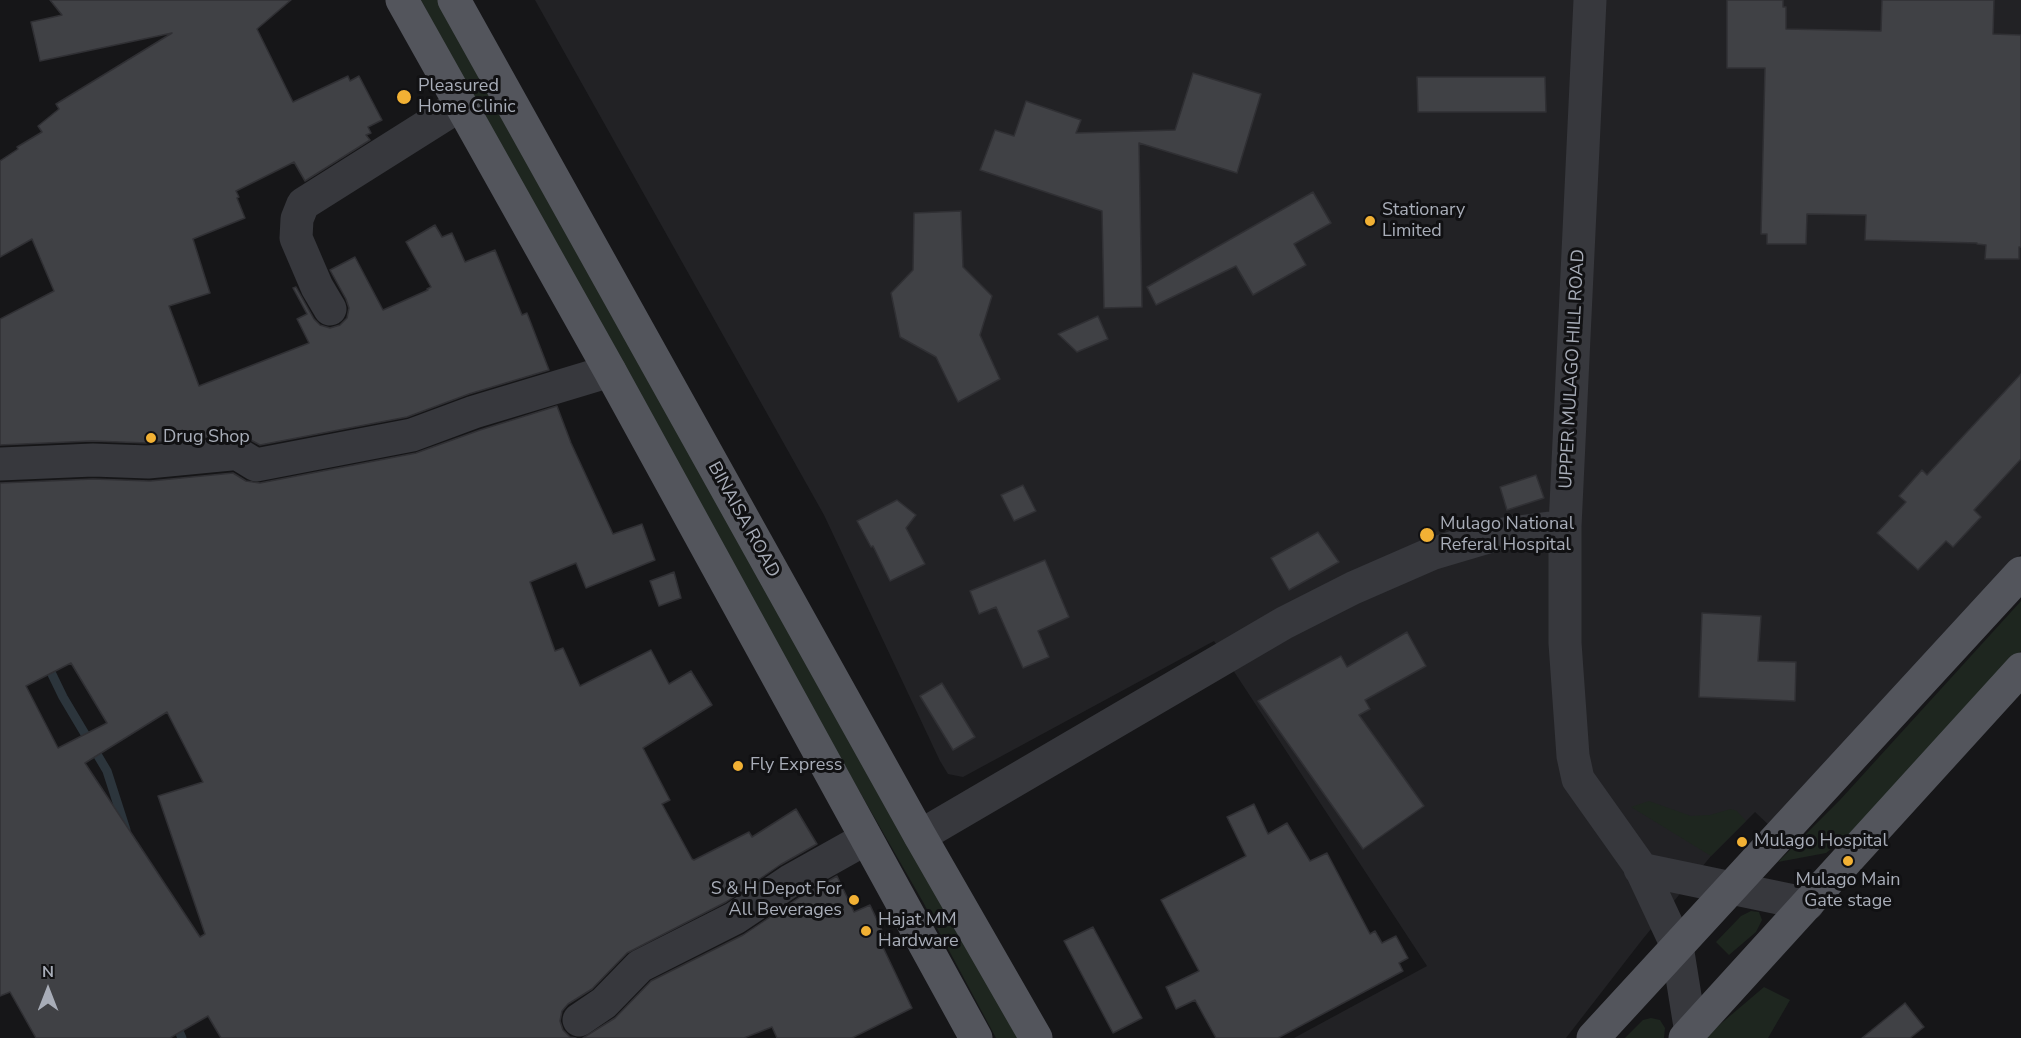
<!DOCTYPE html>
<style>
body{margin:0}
#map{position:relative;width:2021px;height:1038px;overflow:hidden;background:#161618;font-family:"Nunito Sans",sans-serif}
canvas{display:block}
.north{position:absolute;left:18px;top:960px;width:60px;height:60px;-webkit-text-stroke:4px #111113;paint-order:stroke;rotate:0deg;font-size:16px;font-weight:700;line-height:24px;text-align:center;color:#a8adb8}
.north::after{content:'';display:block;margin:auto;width:21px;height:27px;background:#a8adb8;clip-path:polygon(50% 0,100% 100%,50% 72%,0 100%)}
</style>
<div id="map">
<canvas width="2021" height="1038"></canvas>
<div class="north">N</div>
</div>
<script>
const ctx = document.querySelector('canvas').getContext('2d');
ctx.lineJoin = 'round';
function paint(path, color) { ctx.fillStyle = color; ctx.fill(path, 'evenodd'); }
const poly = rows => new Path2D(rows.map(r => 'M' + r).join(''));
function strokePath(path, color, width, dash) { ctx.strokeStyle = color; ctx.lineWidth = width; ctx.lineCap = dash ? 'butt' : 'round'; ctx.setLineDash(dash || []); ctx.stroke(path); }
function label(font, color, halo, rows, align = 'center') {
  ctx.font = font + ' "Nunito Sans",sans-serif'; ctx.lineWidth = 6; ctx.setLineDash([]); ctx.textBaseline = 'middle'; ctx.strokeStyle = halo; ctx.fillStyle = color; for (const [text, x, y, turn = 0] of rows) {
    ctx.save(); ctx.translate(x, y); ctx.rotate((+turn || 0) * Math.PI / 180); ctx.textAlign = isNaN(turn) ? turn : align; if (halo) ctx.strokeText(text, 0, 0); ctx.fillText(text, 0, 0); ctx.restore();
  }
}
const built = poly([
 [535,0,2021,0,2021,554,1939,641,1773,829,1755,812,1711,856,1642,940,1566,1038,1294,1038,1427,966,1214,641,963,777,948,774,940,761,824,515]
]);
const green = poly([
 [421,0,443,0,1019,1038,996,1038,923,902,800,688,479,109],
 [2021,601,2021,651,1868,819,1826,853,1778,862,1839,801],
 [1649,801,1691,816,1710,815,1731,809,1737,811,1746,821,1711,856,1631,807],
 [1751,911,1759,912,1762,920,1756,932,1729,955,1716,942,1741,916],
 [1764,987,1790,1000,1768,1038,1704,1038],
 [1651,1018,1660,1020,1665,1028,1664,1038,1625,1038,1643,1020]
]);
const stream = poly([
 [47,664,63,697,107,771,126,830],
 [175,1022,182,1038]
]);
const building = poly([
 [50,0,291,0,257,29,293,102,348,76,350,81,359,76,382,120,368,127,371,133,366,135,370,140,305,181,294,162,236,191,239,197,237,198,245,218,193,239,210,293,169,306,199,386,309,343,297,319,307,314,293,288,296,287,314,319,320,325,330,328,340,325,347,318,349,308,346,299,330,270,355,257,383,310,428,290,427,289,431,287,406,242,435,225,442,237,452,233,465,262,495,250,522,315,527,313,549,370,469,394,407,417,260,445,247,438,231,435,147,443,92,441,0,445,0,319,54,291,32,239,0,257,0,161,18,149,17,147,42,132,38,126,59,109,56,104,172,33,40,61,31,22,62,15,50,0],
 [1727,0,1783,0,1783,7,1786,7,1786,29,1881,31,1882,0,1994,0,1993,34,2021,35,2021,247,2019,247,2019,259,1985,259,1986,245,1977,244,1977,243,1865,240,1866,215,1807,214,1806,244,1767,244,1767,234,1761,234,1765,68,1727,68,1727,0],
 [1193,73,1261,94,1237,173,1139,143,1142,307,1104,308,1102,211,980,170,995,130,1014,136,1026,101,1081,120,1076,133,1175,130,1193,73],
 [1417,77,1545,77,1546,112,1418,112,1417,77],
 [1313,192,1331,223,1294,244,1306,265,1253,295,1236,266,1156,305,1147,287,1313,192],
 [961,211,963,267,992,296,980,335,1000,379,958,402,936,357,900,337,891,293,913,270,914,213,961,211],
 [1098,316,1108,339,1077,352,1058,334,1098,316],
 [2021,374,2021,459,1974,510,1981,517,1953,547,1946,541,1918,570,1877,533,1906,502,1899,496,1922,470,1927,475,2021,374],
 [557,406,571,443,613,534,642,524,655,560,586,588,576,563,530,582,555,651,563,648,580,686,651,650,669,684,691,671,712,705,643,748,670,800,662,804,692,859,694,860,749,832,752,837,796,809,817,844,780,865,726,902,627,953,592,989,568,1004,562,1011,560,1021,563,1030,570,1037,576,1038,221,1038,208,1016,170,1038,36,1038,10,992,0,996,0,483,93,479,150,481,233,473,246,481,260,483,416,453,480,430,557,406],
 [71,663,107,723,58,748,26,686,71,663],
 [167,712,203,782,158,796,205,934,200,937,85,763,167,712],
 [1536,475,1544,498,1507,510,1500,487,1536,475],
 [1023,485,1036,511,1014,521,1001,495,1023,485],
 [897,500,916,515,906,528,925,564,890,581,873,546,871,547,857,521,897,500],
 [1318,532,1339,562,1289,590,1271,558,1318,532],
 [1045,560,1069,617,1038,631,1049,657,1023,668,996,607,979,614,970,591,1045,560],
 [674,572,681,598,659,606,650,581,674,572],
 [1702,613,1761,616,1758,661,1796,662,1795,701,1699,697,1702,613],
 [1407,632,1426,666,1365,700,1370,709,1359,715,1424,806,1363,849,1258,701,1341,656,1347,667,1407,632],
 [942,683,975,737,953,750,920,696,942,683],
 [1254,804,1268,834,1287,823,1310,861,1327,853,1370,934,1375,931,1382,943,1396,936,1408,958,1399,963,1403,971,1278,1038,1216,1038,1195,1000,1176,1009,1166,987,1199,971,1161,900,1246,856,1227,817,1254,804],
 [837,876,854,912,870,905,886,939,880,941,912,1008,852,1038,777,1038,772,1027,744,1038,583,1038,615,1018,651,981,743,935,800,897,837,876],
 [1093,927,1142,1018,1113,1033,1064,941,1093,927],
 [1905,1003,1924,1027,1910,1038,1862,1038,1905,1003]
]);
const minor = poly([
 [1590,0,1565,526,1565,643,1573,756,1578,779,1639,865,1677,946,1691,1033],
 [330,309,317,287,296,238,297,219,303,204,460,105],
 [0,464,93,460,148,462,231,454,238,454,256,465,412,435,474,412,610,371],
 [920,836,1284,623,1353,588,1431,554,1495,535,1565,526],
 [1640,869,1808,904],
 [579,1020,604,1003,640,966,735,918,790,881,865,839]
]);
const major = poly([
 [402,0,610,371,976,1038],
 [454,0,920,836,1036,1038],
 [1593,1038,2021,573],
 [1685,1038,2021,669]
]);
const markers = [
 [404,97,8,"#f2b134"],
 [1370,221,6,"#f2b134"],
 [151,438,6,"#f2b134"],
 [1427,535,8,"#f2b134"],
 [738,766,6,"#f2b134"],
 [1742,842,6,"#f2b134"],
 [1848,861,6,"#f2b134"],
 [854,900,6,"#f2b134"],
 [866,931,6,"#f2b134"]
];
const poiNames = [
 ["Pleasured",418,87],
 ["Home Clinic",418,108],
 ["Stationary",1382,211],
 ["Limited",1382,232],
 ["Drug Shop",163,438],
 ["Mulago National",1440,525],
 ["Referal Hospital",1440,546],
 ["Fly Express",750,766],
 ["Mulago Hospital",1754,842],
 ["Mulago Main",1848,881,"center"],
 ["Gate stage",1848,902,"center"],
 ["S & H Depot For",842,890,"right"],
 ["All Beverages",842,911,"right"],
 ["Hajat MM",878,921],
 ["Hardware",878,942]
];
const streetNames = [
 ["UPPER MULAGO HILL ROAD",1573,369,-87],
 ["BINAISA ROAD",743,520,61]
];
paint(built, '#222225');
paint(green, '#1e261f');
strokePath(stream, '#2c353c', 9);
paint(building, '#404145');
strokePath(building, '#303034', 1.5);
strokePath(minor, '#37383d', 33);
strokePath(major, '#53555c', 33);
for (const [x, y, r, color] of markers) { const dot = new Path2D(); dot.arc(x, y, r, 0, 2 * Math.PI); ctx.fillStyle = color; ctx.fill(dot); strokePath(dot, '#111113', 2); }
label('18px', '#a8adb8', '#111113', poiNames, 'left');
label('18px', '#a8adb8', '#111113', streetNames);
</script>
